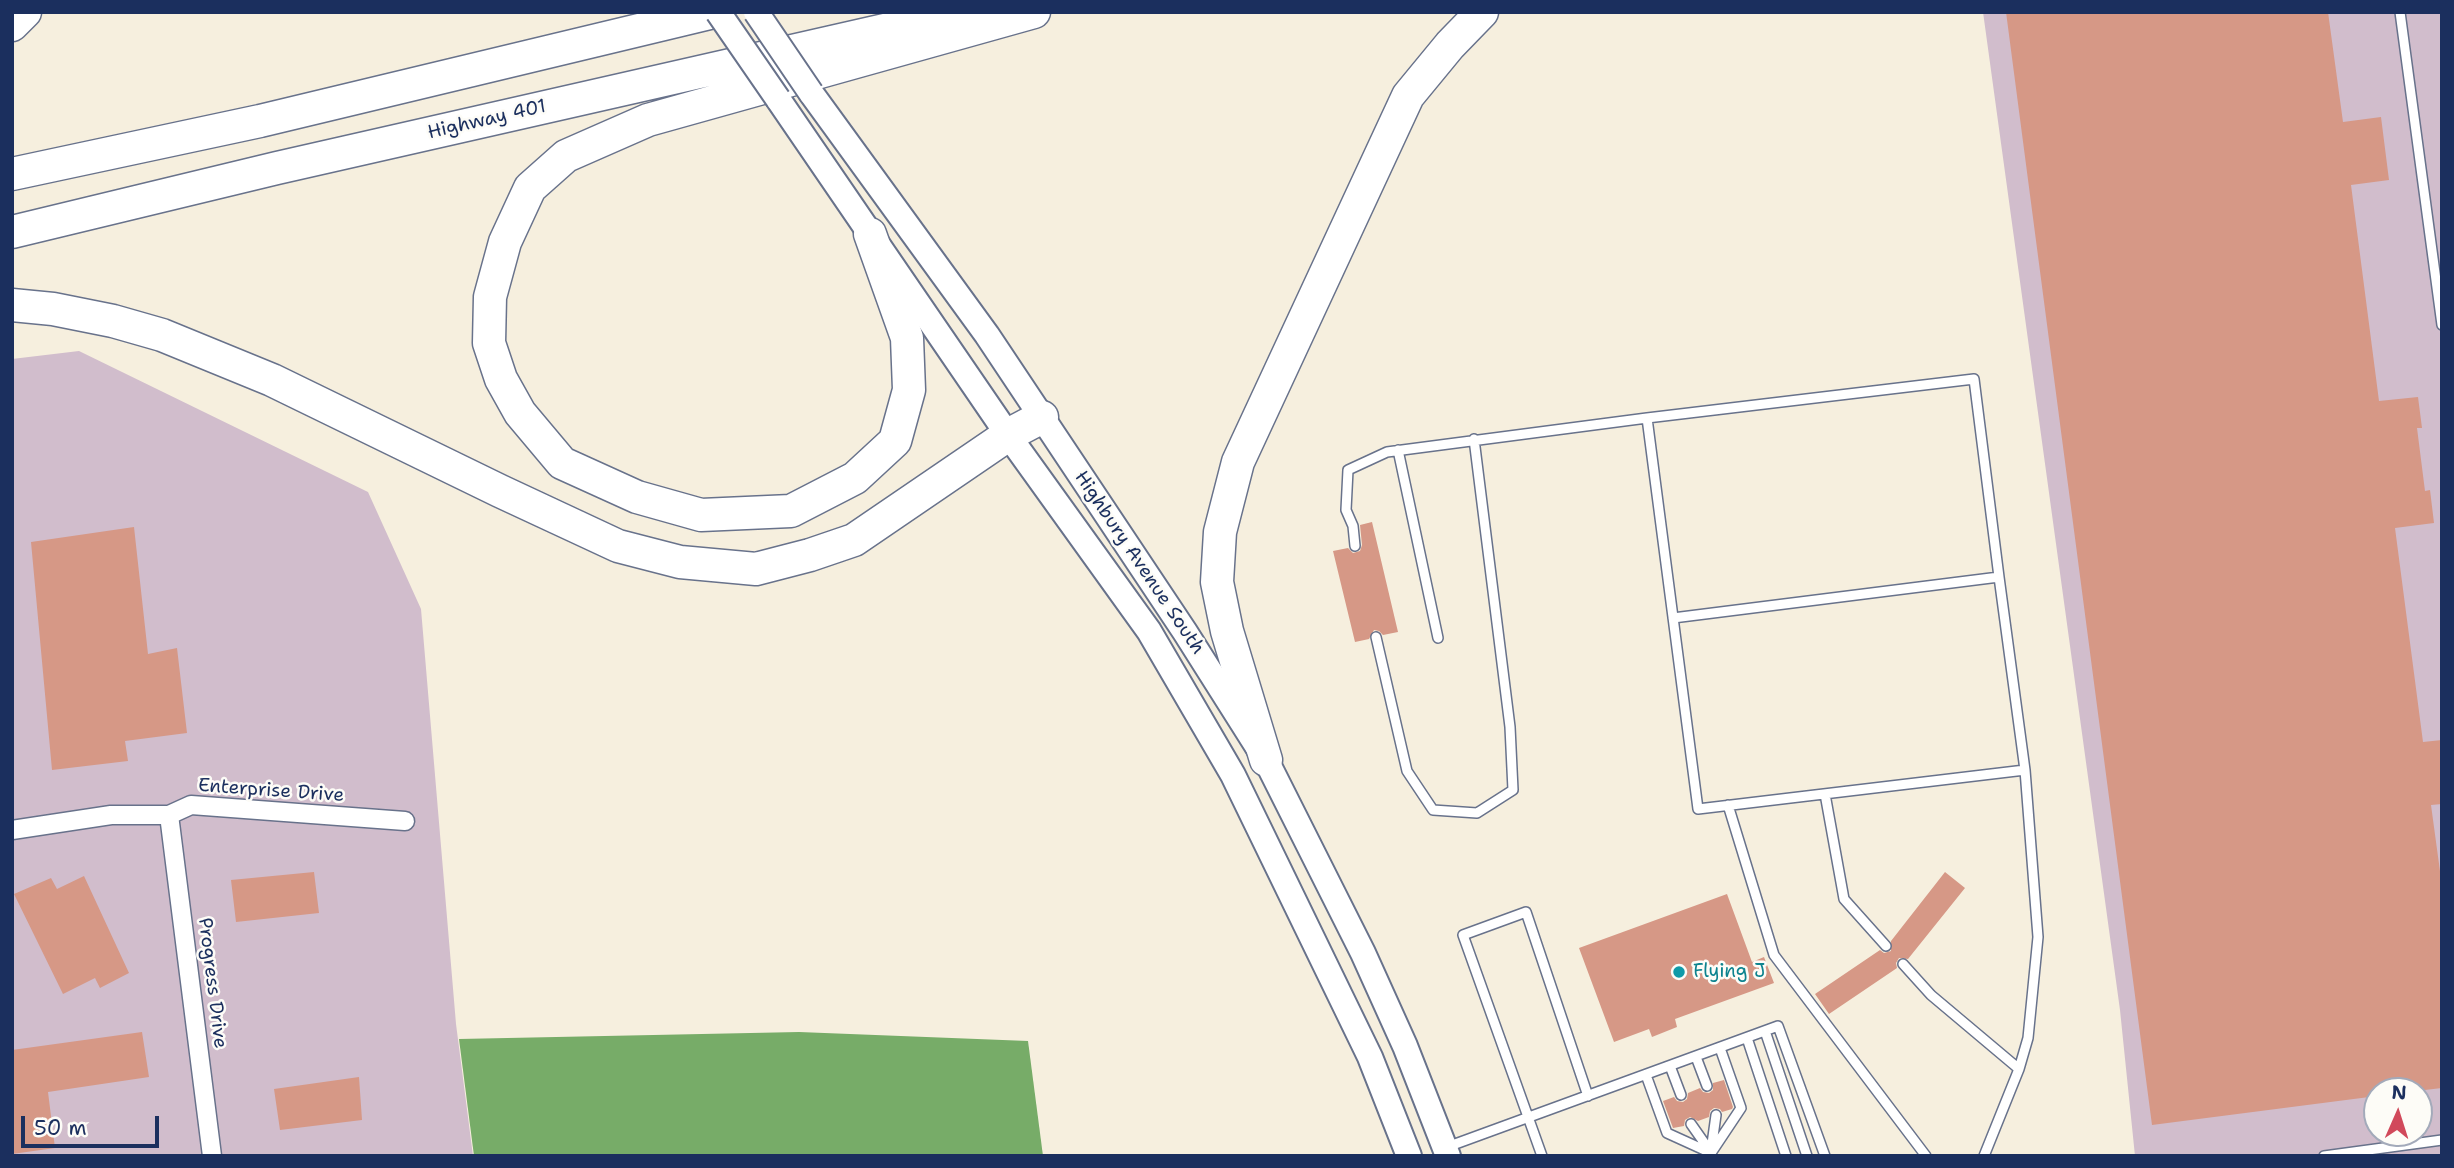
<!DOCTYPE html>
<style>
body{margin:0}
#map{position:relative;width:2454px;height:1168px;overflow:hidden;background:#f6efde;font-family:"Shantell Sans",sans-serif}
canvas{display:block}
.frame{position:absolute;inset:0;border:14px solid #1b2f5e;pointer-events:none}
.north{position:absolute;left:2363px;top:1077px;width:70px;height:70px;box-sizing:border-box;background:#fdfcf7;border:2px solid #a3aaba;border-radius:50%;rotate:3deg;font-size:19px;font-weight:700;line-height:28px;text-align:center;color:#1b2f5e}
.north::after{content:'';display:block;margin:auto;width:24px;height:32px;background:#d1495b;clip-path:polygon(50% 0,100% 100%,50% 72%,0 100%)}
.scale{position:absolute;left:21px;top:1116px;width:138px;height:32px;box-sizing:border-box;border:4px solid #1b2f5e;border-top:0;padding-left:9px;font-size:21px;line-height:24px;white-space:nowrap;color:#1b2f5e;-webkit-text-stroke:5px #fdfcf7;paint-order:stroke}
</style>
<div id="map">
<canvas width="2454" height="1168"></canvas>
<div class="frame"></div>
<div class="north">N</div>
<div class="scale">50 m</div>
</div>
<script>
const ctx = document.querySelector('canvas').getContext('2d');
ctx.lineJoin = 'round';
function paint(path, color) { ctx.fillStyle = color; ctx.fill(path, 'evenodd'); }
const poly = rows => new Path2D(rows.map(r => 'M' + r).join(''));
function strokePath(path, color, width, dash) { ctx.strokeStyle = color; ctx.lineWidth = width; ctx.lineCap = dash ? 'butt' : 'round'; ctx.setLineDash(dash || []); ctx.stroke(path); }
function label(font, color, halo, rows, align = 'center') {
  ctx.font = font + ' "Shantell Sans",sans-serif'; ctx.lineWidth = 5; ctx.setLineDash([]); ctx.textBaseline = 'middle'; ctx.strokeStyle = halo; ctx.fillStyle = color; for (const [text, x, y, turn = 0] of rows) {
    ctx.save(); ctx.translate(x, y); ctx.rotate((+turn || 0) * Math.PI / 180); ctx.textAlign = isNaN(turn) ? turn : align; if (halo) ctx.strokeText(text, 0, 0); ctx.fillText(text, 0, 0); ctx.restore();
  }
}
const industrial = poly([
 [1983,12,2442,12,2442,1156,2135,1156,2120,1010],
 [2377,1091,2419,1091,2419,1133,2377,1133],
 [79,351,368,492,421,609,456,1024,473,1156,12,1156,12,359]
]);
const forest = poly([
 [799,1032,1028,1041,1043,1156,474,1156,459,1039]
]);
const building = poly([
 [2006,12,2328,12,2343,122,2381,117,2389,180,2351,185,2379,401,2418,397,2422,428,2417,428,2425,491,2430,490,2434,523,2395,528,2423,742,2442,740,2442,804,2431,805,2442,886,2442,1088,2416,1091,2377,1091,2377,1096,2152,1125],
 [1372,522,1398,632,1383,635,1379,631,1374,630,1369,639,1355,642,1333,551,1348,548,1353,553,1360,551,1362,545,1360,525],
 [134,527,148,654,177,648,187,733,125,741,128,761,52,770,31,542],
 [314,872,319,913,236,922,231,880],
 [1945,872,1965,888,1908,959,1899,958,1896,963,1897,968,1829,1014,1815,994,1880,950,1884,953,1891,951,1891,941],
 [84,876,129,973,100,988,95,978,63,994,14,894,51,878,57,889],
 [1727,894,1752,962,1764,957,1774,983,1675,1019,1677,1027,1652,1037,1649,1029,1614,1042,1579,948],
 [142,1032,149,1077,48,1092,55,1148,12,1154,12,1050],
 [359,1077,362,1120,280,1130,274,1089],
 [1724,1080,1733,1107,1732,1109,1722,1112,1720,1109,1714,1108,1710,1111,1709,1117,1698,1121,1690,1117,1685,1120,1684,1126,1673,1128,1663,1101,1674,1097,1677,1101,1683,1102,1687,1099,1688,1093,1700,1088,1703,1092,1709,1093,1713,1090,1713,1083]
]);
const service = poly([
 [2400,12,2442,325],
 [1647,418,1974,379,1999,577],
 [1398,450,1438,638],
 [1355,546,1353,526,1346,510,1348,470,1387,452,1647,418,1698,809,2025,770,2038,937,2028,1038,2019,1069,1984,1156],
 [1673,618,1999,577,2025,770],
 [1376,637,1407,771,1433,810,1477,813,1513,790,1510,727,1474,439],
 [1825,794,1844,899,1886,946],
 [1728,805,1774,955,1926,1156],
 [1903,964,1931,995,2019,1069],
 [1765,1031,1807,1156],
 [1747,1038,1786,1156],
 [1696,1057,1707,1086],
 [1670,1066,1681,1095],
 [1646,1075,1667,1133,1711,1153],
 [1691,1124,1710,1151],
 [1447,1147,1778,1026,1825,1156],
 [1711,1151,1716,1115],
 [1711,1153,1741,1108,1720,1048],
 [1542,1156,1463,935,1526,912,1588,1096],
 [2324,1156,2442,1140]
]);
const minor = poly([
 [169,815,212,1156],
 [12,830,111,815,169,815,191,805,405,821]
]);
const secondary = poly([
 [811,93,987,335,1185,632,1266,760,1363,953,1405,1046,1448,1156],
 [778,99,1008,435,1149,631,1233,775,1370,1057,1409,1156]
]);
const motorway = poly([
 [12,25,25,12],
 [12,174,260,121,714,12],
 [12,232,277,168,955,14],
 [870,234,907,338,909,390,895,441,855,478,791,511,701,515,637,497,562,463,520,413,501,379,489,343,490,297,505,242,530,188,566,156,648,120,1034,12],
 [12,305,53,309,113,321,162,335,272,380,500,491,618,546,680,562,756,569,810,555,854,540,1008,435,1042,417],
 [1266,760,1227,631,1217,582,1220,532,1238,462,1408,96,1450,45,1482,12]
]);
const secondaryBridge = poly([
 [718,12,778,99],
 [756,12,811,93]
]);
const markers = [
 [1679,972,7,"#0f9aa8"]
];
const streetNames = [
 ["Highway 401",487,120,-13],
 ["Highbury Avenue South",1139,563,56],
 ["Enterprise Drive",271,791,4],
 ["Progress Drive",212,983,83]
];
const cultureNames = [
 ["Flying J",1693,972]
];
paint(industrial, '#d1bdcc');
paint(forest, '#77ac68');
paint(building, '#d69886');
strokePath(service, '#68728b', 12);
strokePath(minor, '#68728b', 21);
strokePath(secondary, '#68728b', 28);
strokePath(motorway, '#68728b', 35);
strokePath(service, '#fff', 9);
strokePath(minor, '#fff', 18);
strokePath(secondary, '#fff', 24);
strokePath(motorway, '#fff', 32);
strokePath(secondaryBridge, '#68728b', 28, []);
strokePath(secondaryBridge, '#fff', 24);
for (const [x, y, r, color] of markers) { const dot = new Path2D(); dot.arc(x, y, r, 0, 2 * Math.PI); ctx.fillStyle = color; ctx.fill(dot); strokePath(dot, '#fdfcf7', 2.5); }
label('19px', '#1b2f5e', '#fdfcf7', streetNames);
label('19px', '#0d838f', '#fdfcf7', cultureNames, 'left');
</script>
